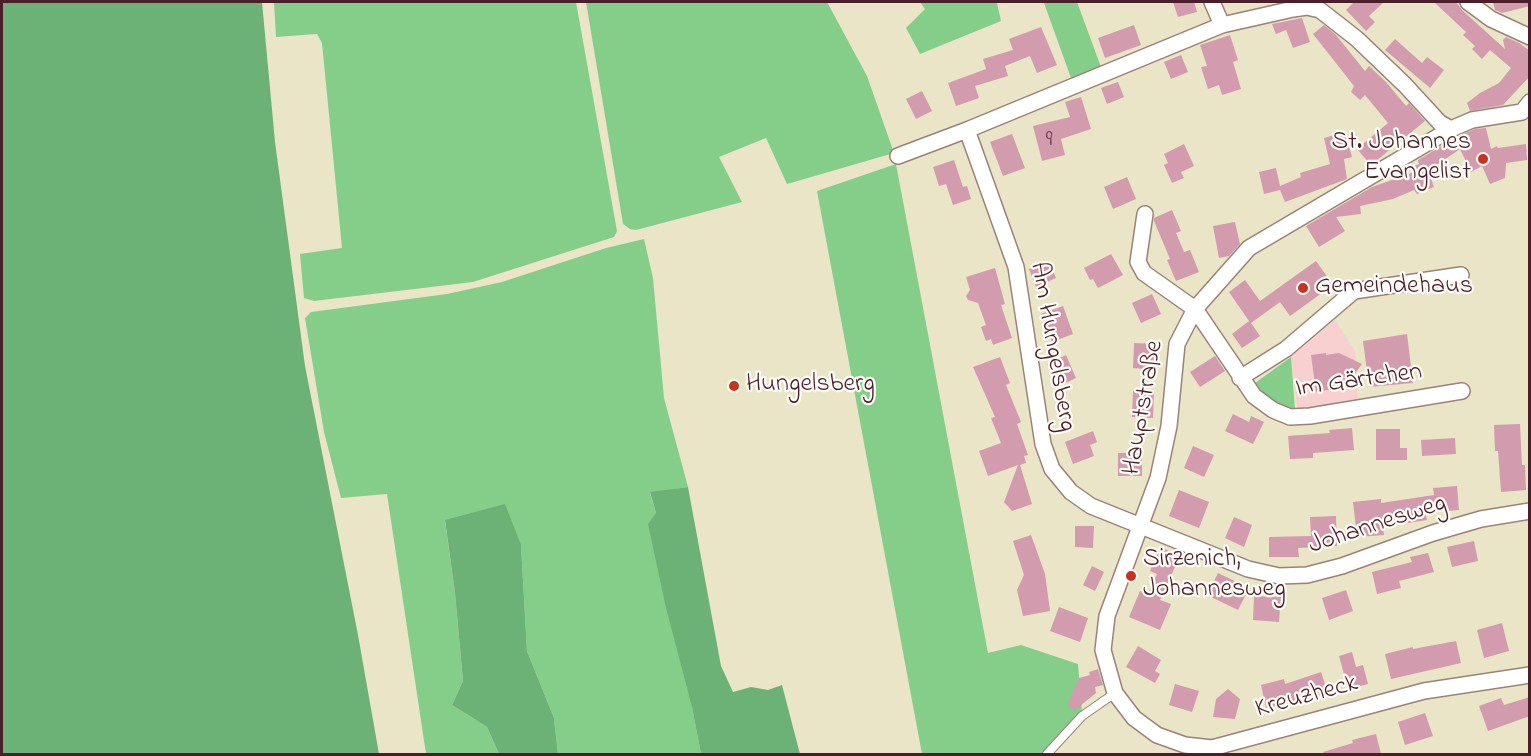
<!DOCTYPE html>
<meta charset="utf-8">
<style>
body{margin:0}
#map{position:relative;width:1531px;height:756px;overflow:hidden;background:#eae5c6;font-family:"Indie Flower",sans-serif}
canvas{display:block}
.frame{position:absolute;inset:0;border:3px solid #4a1f2b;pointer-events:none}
</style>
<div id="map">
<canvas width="1531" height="756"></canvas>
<div class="frame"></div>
</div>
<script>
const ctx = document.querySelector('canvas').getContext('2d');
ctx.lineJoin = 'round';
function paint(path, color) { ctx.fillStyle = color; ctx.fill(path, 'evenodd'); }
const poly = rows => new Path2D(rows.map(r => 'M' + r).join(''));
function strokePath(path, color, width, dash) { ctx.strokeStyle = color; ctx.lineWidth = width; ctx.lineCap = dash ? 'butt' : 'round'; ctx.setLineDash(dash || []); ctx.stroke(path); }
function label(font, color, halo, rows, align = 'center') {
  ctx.font = font + ' "Indie Flower",sans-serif'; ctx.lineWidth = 4.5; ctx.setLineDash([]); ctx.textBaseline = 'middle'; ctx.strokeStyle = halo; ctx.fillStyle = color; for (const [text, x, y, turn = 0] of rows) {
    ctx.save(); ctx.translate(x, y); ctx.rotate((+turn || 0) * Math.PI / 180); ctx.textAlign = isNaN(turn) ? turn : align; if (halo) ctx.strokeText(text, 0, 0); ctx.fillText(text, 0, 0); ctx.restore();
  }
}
const built = poly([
 [1335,320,1355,351,1358,405,1298,412,1291,357]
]);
const green = poly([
 [274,2,576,2,617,231,614,237,473,282,314,301,304,298,300,254,342,248,322,43,317,34,276,37],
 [586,2,827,2,867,76,894,153,787,184,766,138,719,157,742,202,636,230,630,229,623,224],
 [920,2,1077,2,1101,67,1071,78,1044,3,997,3,1001,21,920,54,906,28,925,9],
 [896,164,988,653,1021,645,1078,664,1082,713,1043,754,922,754,817,191],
 [644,239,653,278,664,398,688,487,650,493,656,513,701,754,558,754,554,718,527,651,521,545,445,521,455,593,463,681,452,705,487,727,499,754,426,754,387,494,341,498,324,432,305,318,311,312,447,294,502,282,606,248],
 [1291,357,1295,410,1290,409,1269,400,1255,383]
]);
const forest = poly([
 [2,2,262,2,275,142,305,366,358,635,379,754,2,754],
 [688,487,721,666,733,692,751,687,768,690,782,685,800,754,701,754,692,707,666,608,648,524,656,513,650,492],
 [505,504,521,545,527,651,554,718,558,754,499,754,487,727,452,705,463,681,455,593,445,520]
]);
const building = poly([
 [1173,2,1194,2,1197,12,1178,17],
 [1354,2,1384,2,1369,16,1375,22,1366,31,1346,10],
 [1434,2,1456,2,1462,10,1505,49,1503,40,1506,37,1519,43,1530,51,1530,76,1503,105,1470,111,1467,103,1480,93,1499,83,1511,68,1490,50,1482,59,1472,49,1475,46,1463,35,1466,32],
 [1493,2,1530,2,1530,6,1502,13,1495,10],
 [1302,18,1310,42,1293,48,1286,30,1276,34,1272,24],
 [1134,25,1141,45,1105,58,1098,38],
 [1324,25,1336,35,1365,71,1369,66,1386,82,1406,106,1409,103,1425,121,1371,165,1357,149,1388,123,1365,95,1360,100,1351,92,1354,86,1313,34],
 [1041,27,1057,65,1037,73,1030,56,1005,66,1008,76,975,86,979,98,956,106,948,83,986,69,983,59,1013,50,1009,39],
 [1230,35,1238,60,1233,62,1241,89,1222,95,1219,85,1208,89,1201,67,1207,66,1200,45],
 [1395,39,1422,63,1427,57,1444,70,1430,88,1385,50],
 [1181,55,1188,72,1171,79,1164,62],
 [1118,82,1124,97,1107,104,1101,88],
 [922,91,932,111,916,119,906,99],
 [1081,97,1091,129,1061,139,1065,155,1042,161,1033,126,1070,117,1065,102],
 [1486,128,1491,149,1497,146,1498,148,1526,144,1527,160,1506,163,1505,178,1490,184,1482,166,1471,172,1460,149,1428,171,1434,187,1417,194,1414,190,1393,199,1360,206,1361,214,1336,217,1345,231,1319,247,1306,226,1372,187,1417,171,1415,166,1419,164,1418,160,1455,138,1475,129],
 [1345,132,1352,157,1344,159,1347,179,1285,202,1280,190,1264,194,1259,172,1276,168,1280,186,1301,177,1300,173,1330,164,1324,138],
 [1012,134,1025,168,1003,176,990,142],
 [1184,144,1194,166,1181,172,1184,178,1172,183,1164,165,1168,163,1164,154],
 [954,160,963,187,967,186,971,199,953,205,946,184,939,186,933,167],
 [1127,177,1136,199,1113,209,1104,187],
 [1172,210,1181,231,1176,233,1184,252,1190,250,1199,272,1176,281,1167,260,1170,259,1154,221,1154,218],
 [1235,222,1240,244,1229,256,1219,258,1213,226],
 [1111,254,1123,275,1098,288,1093,279,1090,280,1084,268],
 [1049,261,1056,278,1036,287,1029,269],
 [1316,261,1333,285,1290,316,1280,302,1251,323,1260,336,1242,348,1232,334,1249,321,1229,292,1245,280,1260,301],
 [995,268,1005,304,1001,305,1012,338,993,345,991,339,986,341,981,327,986,325,978,303,968,300,966,296,970,290,966,277],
 [1152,294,1161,314,1141,323,1132,303],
 [1063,306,1073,334,1052,342,1041,314],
 [1407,334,1413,383,1369,387,1363,341],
 [1134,343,1158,344,1157,370,1133,368],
 [1326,353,1326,355,1339,353,1362,364,1345,387,1316,392,1311,355],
 [1066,355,1076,378,1057,387,1047,364],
 [1215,356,1225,371,1200,387,1190,372],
 [1000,357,1010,383,1006,385,1021,422,1017,424,1028,455,1024,456,1026,463,1020,465,1032,504,1012,511,1004,502,1018,465,988,476,979,451,1001,443,991,418,995,417,973,367],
 [1133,391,1154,392,1153,418,1132,417],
 [1233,414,1249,422,1251,416,1264,422,1253,444,1225,431],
 [1520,424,1522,465,1525,465,1526,490,1501,492,1498,451,1495,451,1494,425],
 [1352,428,1354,450,1313,453,1313,458,1290,459,1288,436,1330,433,1329,430],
 [1376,429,1400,429,1400,448,1407,448,1407,460,1376,460],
 [1093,431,1097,442,1090,445,1094,456,1073,464,1065,442],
 [1455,438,1456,454,1422,456,1421,440],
 [1193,446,1214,455,1204,477,1184,468],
 [1118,453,1142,453,1142,476,1118,476],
 [1457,486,1459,510,1425,513,1427,520,1383,527,1384,535,1357,537,1353,502,1381,499,1381,503,1434,495,1433,488],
 [1179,490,1209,502,1199,528,1169,516],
 [1336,516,1337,546,1298,548,1299,557,1269,557,1269,537,1311,536,1310,517],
 [1234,517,1252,525,1244,547,1225,538],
 [1075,526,1094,526,1093,548,1075,547],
 [1031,535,1045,574,1050,611,1023,616,1017,590,1024,575,1013,541],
 [1474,541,1478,561,1452,567,1447,547],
 [1160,547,1180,556,1160,600,1171,604,1160,630,1129,617,1140,591,1148,594,1157,574,1150,571],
 [1428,553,1434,572,1399,581,1401,588,1377,594,1372,572,1412,562,1410,557],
 [1092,566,1104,572,1095,591,1083,585],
 [1218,573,1249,588,1238,610,1207,595],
 [1346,590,1353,611,1329,620,1322,598],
 [1254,596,1281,597,1279,622,1253,620],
 [1059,607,1088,618,1080,642,1050,631],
 [1502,623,1509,651,1484,658,1477,630],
 [1456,641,1461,663,1391,679,1385,654,1413,647,1413,649],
 [1138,646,1161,660,1155,671,1160,674,1155,683,1126,667],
 [1352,652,1356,667,1363,665,1368,684,1348,689,1339,656],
 [1098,669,1103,685,1095,687,1096,693,1075,710,1067,705,1079,678,1090,675,1089,672],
 [1321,672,1328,693,1305,700,1266,708,1261,685,1284,679,1285,684],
 [1175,684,1199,691,1192,712,1169,705],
 [1228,689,1240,699,1235,719,1213,717,1216,699],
 [1530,697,1530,716,1488,731,1479,706,1501,698,1504,705],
 [1425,713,1433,736,1405,745,1398,722],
 [1376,734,1381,754,1324,754,1323,752,1353,743,1352,740]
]);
const lane = poly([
 [1047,754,1082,716,1115,693]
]);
const street = poly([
 [1212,2,1222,25,1293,9,1307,7,1320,10,1357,39,1405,85,1440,123,1451,129],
 [1468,2,1491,19,1530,37],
 [1530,102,1522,112,1472,120,1451,129,1249,248,1195,309,1177,344,1169,426,1158,478,1107,616,1103,650,1115,693,1134,718,1157,735,1185,745,1212,748,1424,691,1530,675],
 [967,130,1222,25],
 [898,156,967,130,1016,267,1043,444,1052,469,1071,492,1091,506,1248,569,1279,576,1307,575,1342,566,1433,533,1481,519,1530,511],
 [1145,214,1138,262,1144,273,1195,309,1254,396,1273,410,1290,417,1310,416,1462,391],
 [1240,378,1286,349,1354,291,1461,275]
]);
const markers = [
 [1483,159,6,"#c8321e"],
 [1303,288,6,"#c8321e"],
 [734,386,6,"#c8321e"],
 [1131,576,6,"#c8321e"]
];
const numberNames = [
 ["9",1049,141]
];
const poiNames = [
 ["St. Johannes",1471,144,"right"],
 ["Evangelist",1471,174,"right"],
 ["Gemeindehaus",1315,288],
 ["Hungelsberg",746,386],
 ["Sirzenich,",1143,561],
 ["Johannesweg",1143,591]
];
const streetNames = [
 ["Am Hungelsberg",1051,347,80],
 ["Im Gärtchen",1359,382,-8],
 ["Hauptstraße",1145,408,-80],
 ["Johannesweg",1378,526,-18],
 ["Kreuzheck",1307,698,-15]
];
paint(built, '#f7d0cf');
paint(green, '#85ce8a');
paint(forest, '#6cb176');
paint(building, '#d39bae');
strokePath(lane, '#9a8278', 10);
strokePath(street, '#9a8278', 18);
strokePath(lane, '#fff', 8);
strokePath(street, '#fff', 15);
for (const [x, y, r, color] of markers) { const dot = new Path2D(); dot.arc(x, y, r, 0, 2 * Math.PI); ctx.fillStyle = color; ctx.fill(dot); strokePath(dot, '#fdfcf7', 2); }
label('22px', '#6c3e4c', null, numberNames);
label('26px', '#4a1f2b', '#fdfcf7', poiNames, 'left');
label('26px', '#4a1f2b', '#fdfcf7', streetNames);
</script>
